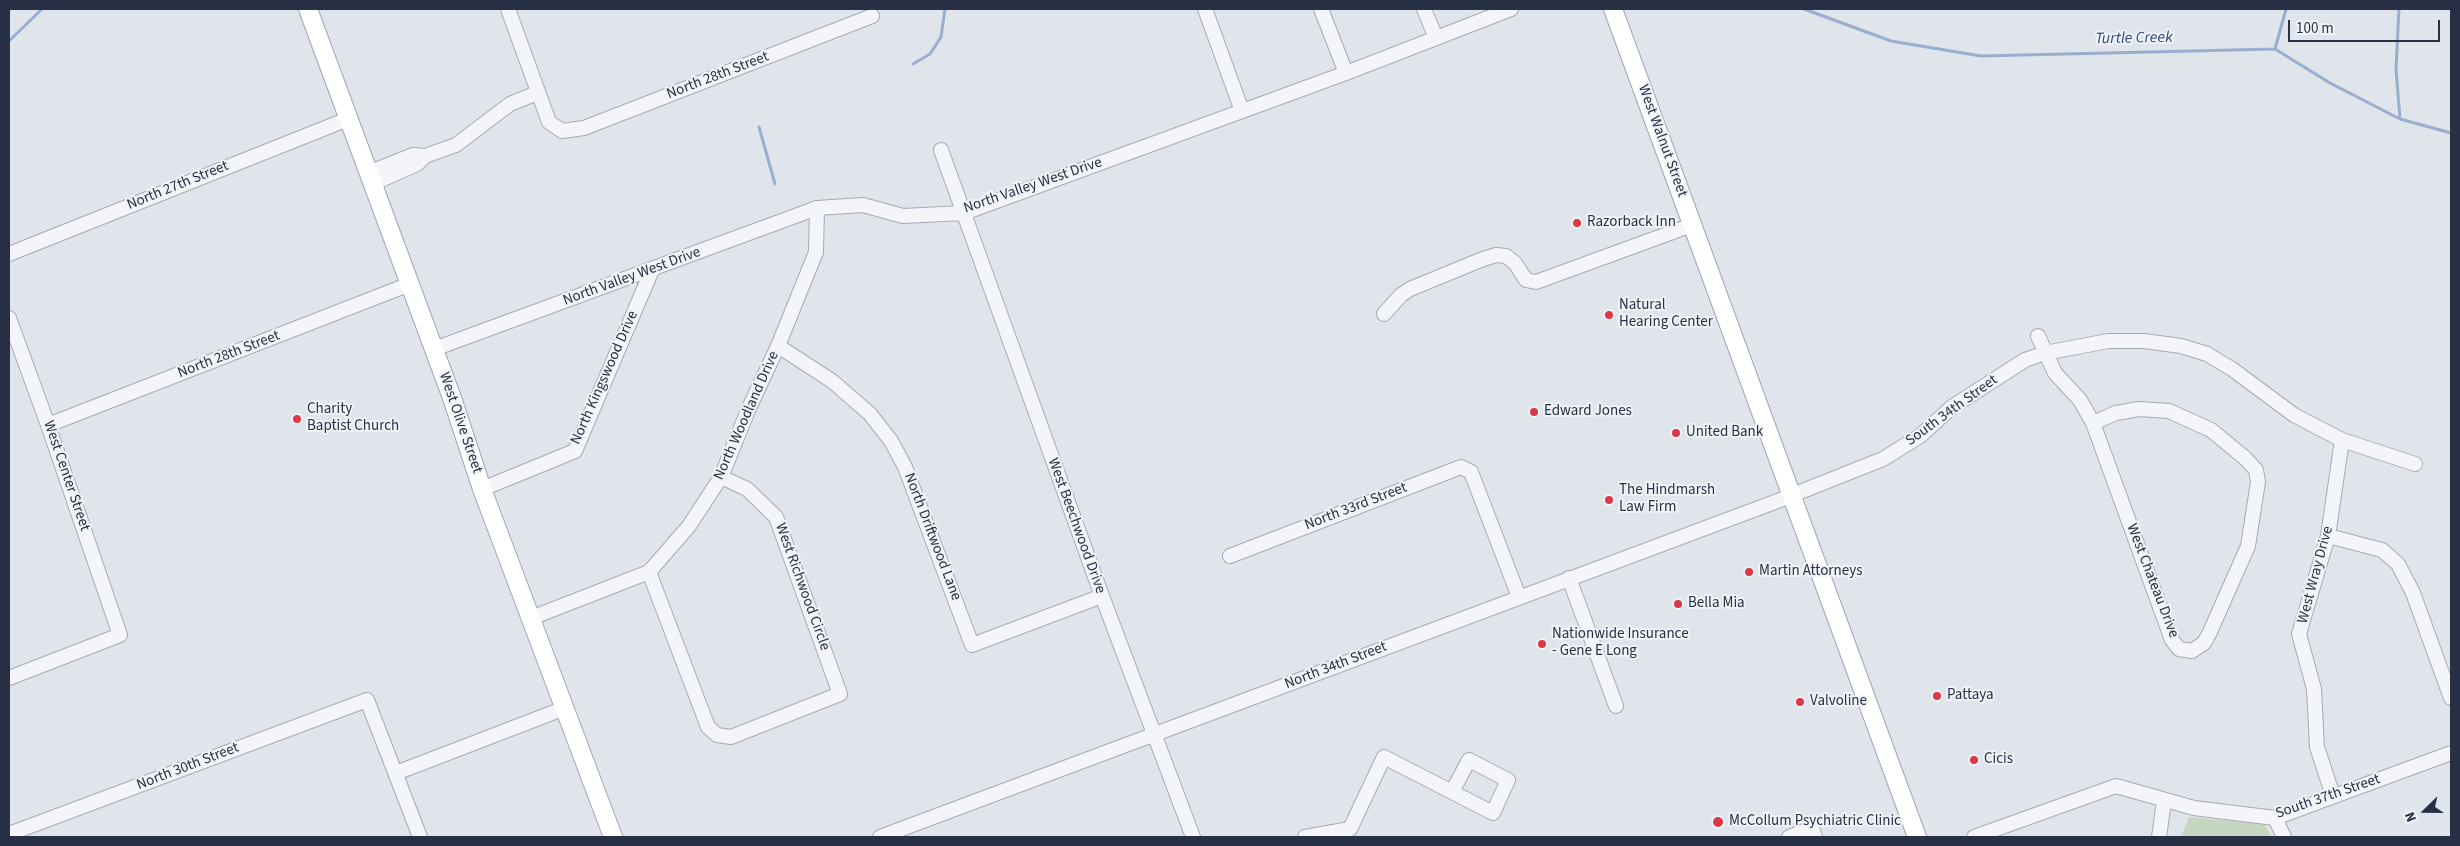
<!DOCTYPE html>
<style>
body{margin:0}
#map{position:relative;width:2460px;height:846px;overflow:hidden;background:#e0e4eb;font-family:"Source Sans 3",sans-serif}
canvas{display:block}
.frame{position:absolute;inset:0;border:10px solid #273044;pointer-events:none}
.north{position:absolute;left:2400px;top:786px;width:50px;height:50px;-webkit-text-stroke:4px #f0f3f8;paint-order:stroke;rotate:248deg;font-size:14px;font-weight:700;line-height:20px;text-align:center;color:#273044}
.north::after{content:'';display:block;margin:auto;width:18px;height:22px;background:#273044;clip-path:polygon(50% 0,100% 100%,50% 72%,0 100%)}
.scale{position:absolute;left:2288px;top:20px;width:152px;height:22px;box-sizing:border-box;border:2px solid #273044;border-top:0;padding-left:6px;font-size:15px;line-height:18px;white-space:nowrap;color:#273044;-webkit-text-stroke:4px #f0f3f8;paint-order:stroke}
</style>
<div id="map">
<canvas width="2460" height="846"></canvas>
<div class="frame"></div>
<div class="north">N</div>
<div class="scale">100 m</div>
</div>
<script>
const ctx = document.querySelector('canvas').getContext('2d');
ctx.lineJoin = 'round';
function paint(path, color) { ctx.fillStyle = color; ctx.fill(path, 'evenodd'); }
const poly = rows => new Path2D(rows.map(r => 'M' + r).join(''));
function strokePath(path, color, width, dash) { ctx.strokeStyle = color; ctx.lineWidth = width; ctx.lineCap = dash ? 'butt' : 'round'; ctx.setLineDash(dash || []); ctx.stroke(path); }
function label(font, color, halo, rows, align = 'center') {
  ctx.font = font + ' "Source Sans 3",sans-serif'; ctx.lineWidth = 4; ctx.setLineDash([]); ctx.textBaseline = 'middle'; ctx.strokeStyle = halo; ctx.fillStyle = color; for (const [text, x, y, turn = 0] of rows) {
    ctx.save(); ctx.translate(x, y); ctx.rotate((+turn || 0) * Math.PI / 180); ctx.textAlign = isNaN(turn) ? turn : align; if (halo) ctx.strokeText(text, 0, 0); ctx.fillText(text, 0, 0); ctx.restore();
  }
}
const green = poly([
 [2189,817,2264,824,2272,837,2181,837]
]);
const stream = poly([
 [1804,9,1891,41,1981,56,2275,49,2330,83,2400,119,2451,133],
 [2399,9,2396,69,2400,119],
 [9,41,42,9],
 [2275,49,2286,9],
 [913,64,930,54,941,37,945,9],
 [759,127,775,184]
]);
const minor = poly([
 [508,9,549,122,562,131,584,128,872,16],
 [1205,9,1242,111],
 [1321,9,1346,73],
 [1424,9,1436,38],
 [941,150,1102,596,1193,837],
 [368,173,413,155,425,156],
 [372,184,417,164,425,156,456,145,510,104,537,93],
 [9,254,348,119],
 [1384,314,1401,295,1410,289,1483,259,1496,255,1506,256,1515,263,1526,280,1536,282,1692,225],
 [9,318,48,425,120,635,9,678],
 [2038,336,2055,373,2080,400,2093,423,2172,640,2179,649,2192,651,2204,643,2210,632,2248,546,2258,482,2256,470,2245,458,2211,430,2169,411,2139,409,2116,413,2093,423],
 [778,346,832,381,870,414,891,441,905,467,972,645,1102,596],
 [434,349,817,208,863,205,903,216,964,213,1346,73,1511,9],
 [48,425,410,284],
 [482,489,575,451,652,270],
 [2328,536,2382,550,2398,564,2413,593,2451,698],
 [1230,556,1461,467,1471,472,1519,597],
 [649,572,708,727,717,735,731,737,840,694,776,517,747,489,721,477],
 [1569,578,1616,706],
 [531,618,649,572,689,526,721,477,749,408,778,346,816,252,817,208],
 [396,773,565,708],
 [2333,796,2317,747,2314,689,2299,634,2328,536,2342,440],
 [2275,818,2284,837],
 [9,834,367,700,420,837],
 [880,837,1775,502,1883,459,1920,436,1952,407,2025,360,2045,353,2108,341,2144,341,2181,346,2207,354,2232,369,2294,415,2342,440,2415,464],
 [1305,837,1350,829,1384,757,1452,792,1493,813,1508,780,1469,760,1452,792],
 [1789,837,1812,828,1815,837],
 [1974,837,2116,786,2194,808,2275,818,2451,753],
 [2159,837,2164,801]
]);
const major = poly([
 [308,9,452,398,482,489,613,837],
 [1613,9,1917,837]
]);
const markers = [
 [1577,223,5,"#dd3847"],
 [1609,315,5,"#dd3847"],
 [1534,412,5,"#dd3847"],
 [297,419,5,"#dd3847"],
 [1676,433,5,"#dd3847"],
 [1609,500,5,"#dd3847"],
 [1749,572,5,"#dd3847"],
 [1678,604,5,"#dd3847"],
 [1542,644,5,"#dd3847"],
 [1937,696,5,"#dd3847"],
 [1800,702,5,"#dd3847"],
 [1974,760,5,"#dd3847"],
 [1718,822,6,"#dd3847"]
];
const streetNames = [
 ["North 28th Street",718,76,-21],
 ["West Walnut Street",1662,141,70],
 ["North 27th Street",178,186,-22],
 ["North Valley West Drive",1033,186,-19],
 ["North Valley West Drive",632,277,-20],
 ["North 28th Street",229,355,-21],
 ["North Kingswood Drive",605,378,-66],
 ["South 34th Street",1952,411,-36],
 ["North Woodland Drive",747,416,-66],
 ["West Olive Street",460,423,71],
 ["West Center Street",66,476,71],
 ["North 33rd Street",1356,507,-21],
 ["West Beechwood Drive",1076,526,70],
 ["North Driftwood Lane",932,537,69],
 ["West Wray Drive",2316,575,-75],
 ["West Chateau Drive",2152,581,69],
 ["West Richwood Circle",802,587,70],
 ["North 34th Street",1336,666,-21],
 ["North 30th Street",188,767,-21],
 ["South 37th Street",2328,797,-19]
];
const poiNames = [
 ["Razorback Inn",1587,223],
 ["Natural",1619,306],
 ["Hearing Center",1619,323],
 ["Charity",307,410],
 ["Baptist Church",307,427],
 ["Edward Jones",1544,412],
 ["United Bank",1686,433],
 ["The Hindmarsh",1619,491],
 ["Law Firm",1619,508],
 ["Martin Attorneys",1759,572],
 ["Bella Mia",1688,604],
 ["Nationwide Insurance",1552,635],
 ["- Gene E Long",1552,652],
 ["Pattaya",1947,696],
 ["Valvoline",1810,702],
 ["Cicis",1984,760],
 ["McCollum Psychiatric Clinic",1729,822]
];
const waterNames = [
 ["Turtle Creek",2134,39,-1]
];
paint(green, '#c5d6c1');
strokePath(stream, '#98afcf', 3);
strokePath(minor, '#a5aab6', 16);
strokePath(major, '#9ea7b8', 20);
strokePath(minor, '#f4f5f9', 14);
strokePath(major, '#fff', 18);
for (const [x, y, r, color] of markers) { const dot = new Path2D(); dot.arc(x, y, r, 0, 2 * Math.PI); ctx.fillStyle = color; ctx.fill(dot); strokePath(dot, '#f0f3f8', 2); }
label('15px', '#273044', '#f0f3f8', streetNames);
label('15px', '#273044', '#f0f3f8', poiNames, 'left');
label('italic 16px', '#2c4c7d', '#f0f3f8', waterNames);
</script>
